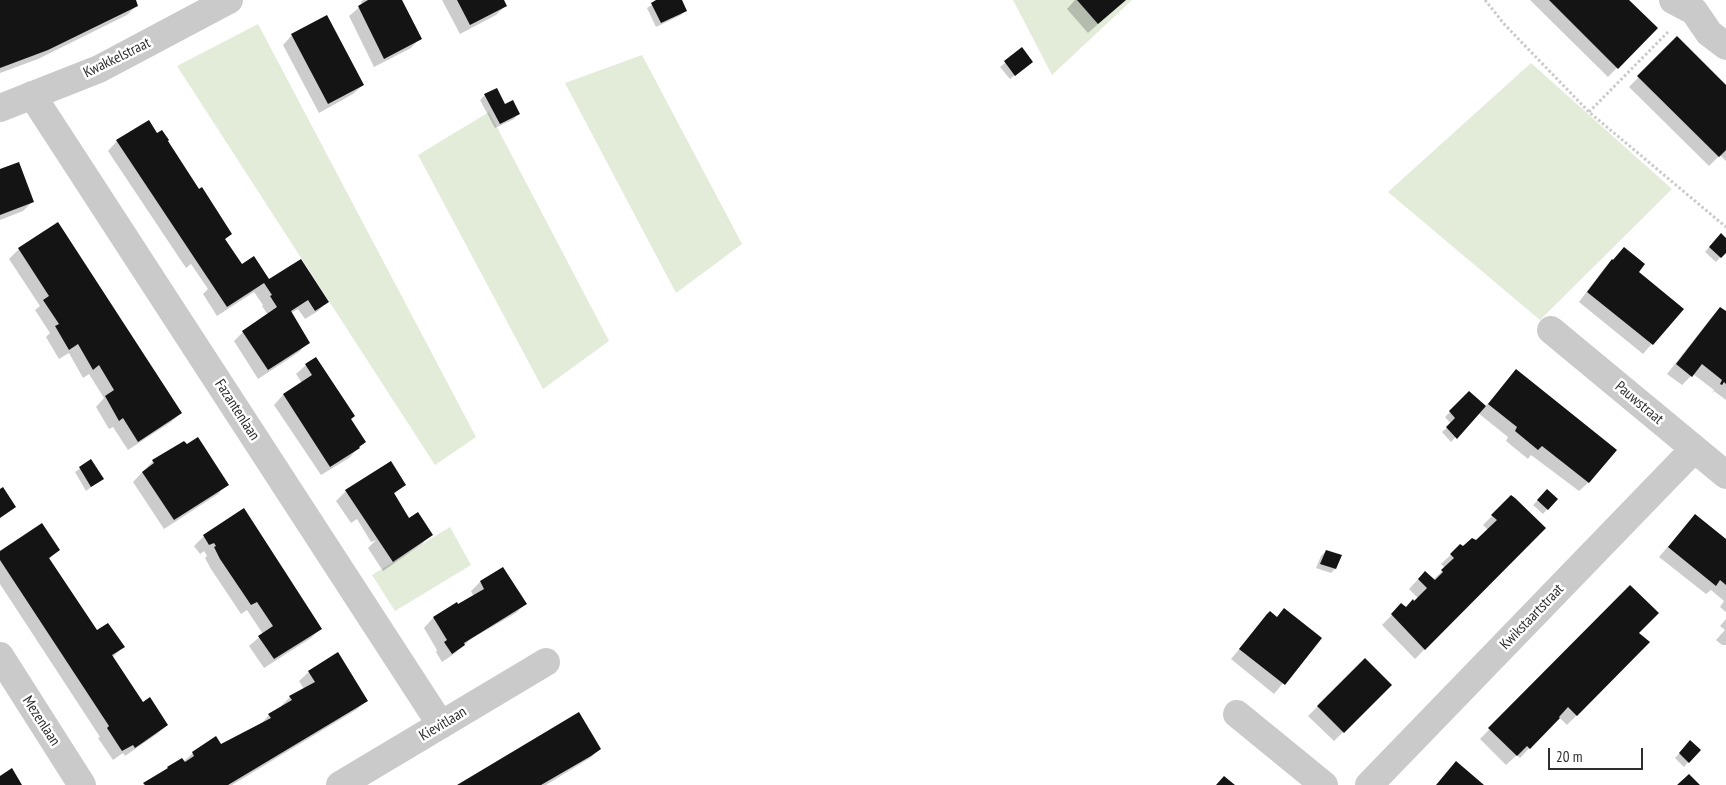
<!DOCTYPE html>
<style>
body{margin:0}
#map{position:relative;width:1726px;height:785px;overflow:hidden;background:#fff;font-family:"PT Sans Narrow",sans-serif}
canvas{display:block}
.scale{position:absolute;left:1548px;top:748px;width:95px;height:22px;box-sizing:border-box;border:2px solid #2d2d2d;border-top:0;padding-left:6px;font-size:15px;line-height:18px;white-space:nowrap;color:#2d2d2d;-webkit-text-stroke:4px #fff;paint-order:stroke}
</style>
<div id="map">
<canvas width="1726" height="785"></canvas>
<div class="scale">20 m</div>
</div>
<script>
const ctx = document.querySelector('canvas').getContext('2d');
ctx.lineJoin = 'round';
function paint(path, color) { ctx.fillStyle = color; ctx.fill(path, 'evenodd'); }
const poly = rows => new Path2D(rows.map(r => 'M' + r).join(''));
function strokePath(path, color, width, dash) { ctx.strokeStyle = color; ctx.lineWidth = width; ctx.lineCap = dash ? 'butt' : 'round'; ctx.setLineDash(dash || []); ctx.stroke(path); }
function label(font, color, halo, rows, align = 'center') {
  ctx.font = font + ' "PT Sans Narrow",sans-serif'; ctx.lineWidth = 5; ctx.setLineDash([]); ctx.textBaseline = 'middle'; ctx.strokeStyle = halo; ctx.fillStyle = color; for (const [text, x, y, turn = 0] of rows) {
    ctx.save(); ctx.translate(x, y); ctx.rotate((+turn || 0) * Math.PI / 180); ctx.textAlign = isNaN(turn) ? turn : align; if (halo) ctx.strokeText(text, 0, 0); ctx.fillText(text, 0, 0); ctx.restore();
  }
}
const green = poly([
 [1013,0,1132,0,1052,75],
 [258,24,476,437,435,465,177,66],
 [642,55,742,244,676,293,565,83],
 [1531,63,1672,189,1540,320,1388,192],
 [489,112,609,341,543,389,418,155],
 [450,527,471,565,395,611,372,575]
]);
const shadow = poly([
 [0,0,135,0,137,5,127,15,38,59,0,73],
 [363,0,400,0,420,38,411,48,374,67,349,16,362,5,361,2],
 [442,0,503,0,506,5,496,15,460,34],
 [659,0,680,0,686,10,681,15,656,27,647,8],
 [1075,0,1125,0,1088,33,1067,9],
 [1530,0,1628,0,1656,28,1608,77],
 [292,35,363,85,353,94,319,113,283,45],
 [1677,38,1726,87,1726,161,1720,155,1709,166,1629,87],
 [1022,49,1027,66,1010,79,1000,67],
 [485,95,504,106,518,114,514,119,495,128,480,100],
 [157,135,166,141,230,234,224,240,241,265,269,281,327,302,318,311,305,319,298,309,291,313,308,342,299,352,258,379,234,341,243,332,268,315,262,306,263,305,254,292,217,316,203,294,208,289,191,264,186,268,108,151,117,141],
 [0,170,32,202,23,211,0,220],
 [58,224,181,413,171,422,128,450,113,427,109,429,96,407,104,398,89,374,83,378,69,353,59,359,46,337,50,333,35,310,40,306,9,259,19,249],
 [1716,239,1726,240,1726,251,1716,262,1705,252],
 [1624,248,1637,272,1682,309,1643,354,1579,302,1603,270],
 [1720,308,1726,313,1726,400,1714,391,1711,394,1714,390,1693,374,1682,385,1667,374,1711,318],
 [306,365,350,419,364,442,349,458,321,475,274,405,283,395,302,383,296,374],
 [1516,370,1589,482,1579,491,1531,455,1528,459,1506,441,1508,437,1478,413,1451,442,1442,432,1451,424,1445,417,1469,393,1485,407],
 [91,461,102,479,86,491,75,472],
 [153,461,227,484,218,494,164,529,133,482],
 [404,485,393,495,407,517,431,534,422,544,383,571,368,548,376,540,371,542,357,519,351,523,336,501,346,491],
 [1547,491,1556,499,1543,514,1533,505],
 [1511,497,1544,528,1415,659,1382,625,1402,605,1405,608,1418,598,1409,589,1425,572,1433,580,1445,568,1441,564,1460,546,1463,548,1477,542,1488,530,1483,525],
 [243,510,320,629,311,638,264,668,249,646,263,634,247,610,241,614,211,569,205,558,207,556,204,551,200,554,194,546,204,536],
 [1695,515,1726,540,1726,612,1720,607,1724,601,1711,590,1706,594,1659,557],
 [58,550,48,560,96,632,123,647,112,658,143,703,167,725,157,734,125,756,123,753,113,760,98,738,100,737,0,584,0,553],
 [1326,551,1335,569,1331,573,1316,568,1321,556],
 [480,582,525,604,516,613,471,639,454,654,442,662,436,652,437,650,424,628,433,618,457,604,458,606,474,597,471,591],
 [1630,587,1637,633,1587,705,1567,725,1559,717,1520,758,1517,755,1506,765,1480,739],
 [1276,618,1320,639,1274,694,1231,659,1261,623],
 [1726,619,1726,645,1722,645,1716,640,1725,630,1720,626],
 [1364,660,1390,685,1334,741,1308,716],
 [309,672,366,701,356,710,232,785,143,785,168,768,183,762,193,753,220,746,260,725,269,715,281,708,281,706,290,697,304,689,299,681],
 [1690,742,1699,750,1684,767,1675,758],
 [600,749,590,758,546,785,460,785]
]);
const building = poly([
 [0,0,136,0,138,6,48,50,0,68],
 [368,0,402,0,422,39,384,59,358,6],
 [457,0,504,0,507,6,470,25],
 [656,0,682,0,687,11,661,23,651,3],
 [1077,0,1126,0,1098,24],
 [1549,0,1629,0,1658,28,1618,69],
 [327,15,364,85,328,104,291,34],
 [1677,36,1726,85,1726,150,1719,157,1637,76],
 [1022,47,1033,62,1015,76,1004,61],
 [497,88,505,104,513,100,520,114,500,124,484,94],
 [149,120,157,133,162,130,169,140,168,141,199,189,202,187,232,234,225,239,242,264,254,256,269,279,301,259,329,302,315,311,308,300,291,311,310,343,268,370,242,331,277,307,270,296,272,295,264,283,227,307,116,140],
 [19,162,34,202,0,215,0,169],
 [58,222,182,413,138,442,123,418,119,421,105,396,114,390,99,365,93,370,78,344,69,350,55,326,59,324,43,300,49,296,18,248],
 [1721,233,1726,238,1726,253,1721,258,1709,247],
 [1624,247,1645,264,1639,272,1684,309,1653,345,1587,292,1612,259,1613,260],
 [1720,307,1726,311,1726,384,1724,382,1722,385,1720,384,1722,380,1702,364,1692,377,1676,364],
 [316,357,355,416,351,419,366,442,359,447,360,448,330,467,283,394,312,375,305,364],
 [1516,369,1617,450,1589,483,1542,446,1538,450,1515,431,1517,427,1488,404],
 [1469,391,1486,406,1457,439,1446,427,1455,418,1449,411],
 [198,437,229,485,174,520,142,472,154,463,152,460,184,441,187,444],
 [91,459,104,479,91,487,79,467],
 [391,461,406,485,394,493,409,518,418,512,433,535,393,562,345,490],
 [3,487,16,507,0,518,0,489],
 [1547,489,1558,499,1548,510,1537,500],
 [1511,495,1515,498,1546,528,1425,650,1391,614,1401,603,1406,607,1413,599,1414,601,1427,588,1418,579,1425,571,1435,580,1443,572,1441,570,1454,558,1450,554,1460,544,1463,546,1472,538,1476,540,1497,520,1491,515],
 [244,508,322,629,274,659,258,636,273,626,257,602,251,605,220,559,214,547,216,546,214,543,209,545,203,535],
 [1695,514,1726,539,1726,585,1720,580,1716,586,1668,547],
 [42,523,60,550,49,558,97,630,108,623,125,647,112,655,143,702,150,697,168,725,135,748,133,745,122,751,120,748,107,728,109,726,0,560,0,551],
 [1326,550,1342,555,1336,569,1320,564],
 [503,567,527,604,464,643,465,645,452,654,444,642,447,640,433,617,457,602,458,604,484,589,480,581],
 [1630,585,1659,613,1639,633,1650,642,1577,716,1568,707,1559,717,1560,718,1530,749,1527,746,1517,756,1488,728],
 [1284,608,1322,638,1285,685,1239,649,1267,614,1270,611,1277,617],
 [338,652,368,701,228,785,145,785,143,783,168,768,167,767,182,758,185,762,194,756,192,752,216,736,221,744,271,718,268,714,292,700,289,696,315,682,308,671],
 [1365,658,1392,685,1344,733,1317,706],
 [579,712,601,749,591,756,541,785,457,785],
 [1690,740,1701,750,1689,763,1679,753],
 [1456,761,1484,785,1436,785],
 [12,768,22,785,0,785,0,776],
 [1689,774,1700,785,1677,785],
 [1224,776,1235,785,1216,785]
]);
const path = poly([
 [1485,0,1505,25,1589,112,1726,227],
 [1589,112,1668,32]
]);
const minor = poly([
 [1673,0,1694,11,1709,33,1726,46],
 [32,95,441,725],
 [0,108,99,69,229,0],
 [1551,330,1726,475],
 [0,656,82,785],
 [1237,714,1324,785],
 [340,785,546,662],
 [1369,785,1694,449]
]);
const streetNames = [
 ["Kwakkelstraat",117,58,-26],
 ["Pauwstraat",1639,403,40],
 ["Fazantenlaan",237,410,57],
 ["Kwikstaartstraat",1532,617,-46],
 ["Mezenlaan",41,721,57],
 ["Kievitlaan",443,724,-31]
];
paint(green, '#e2ecd9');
paint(shadow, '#0003');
paint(building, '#141414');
strokePath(path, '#cacaca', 3, [2.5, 2.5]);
strokePath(minor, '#cacaca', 28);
label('15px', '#2d2d2d', '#fff', streetNames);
</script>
